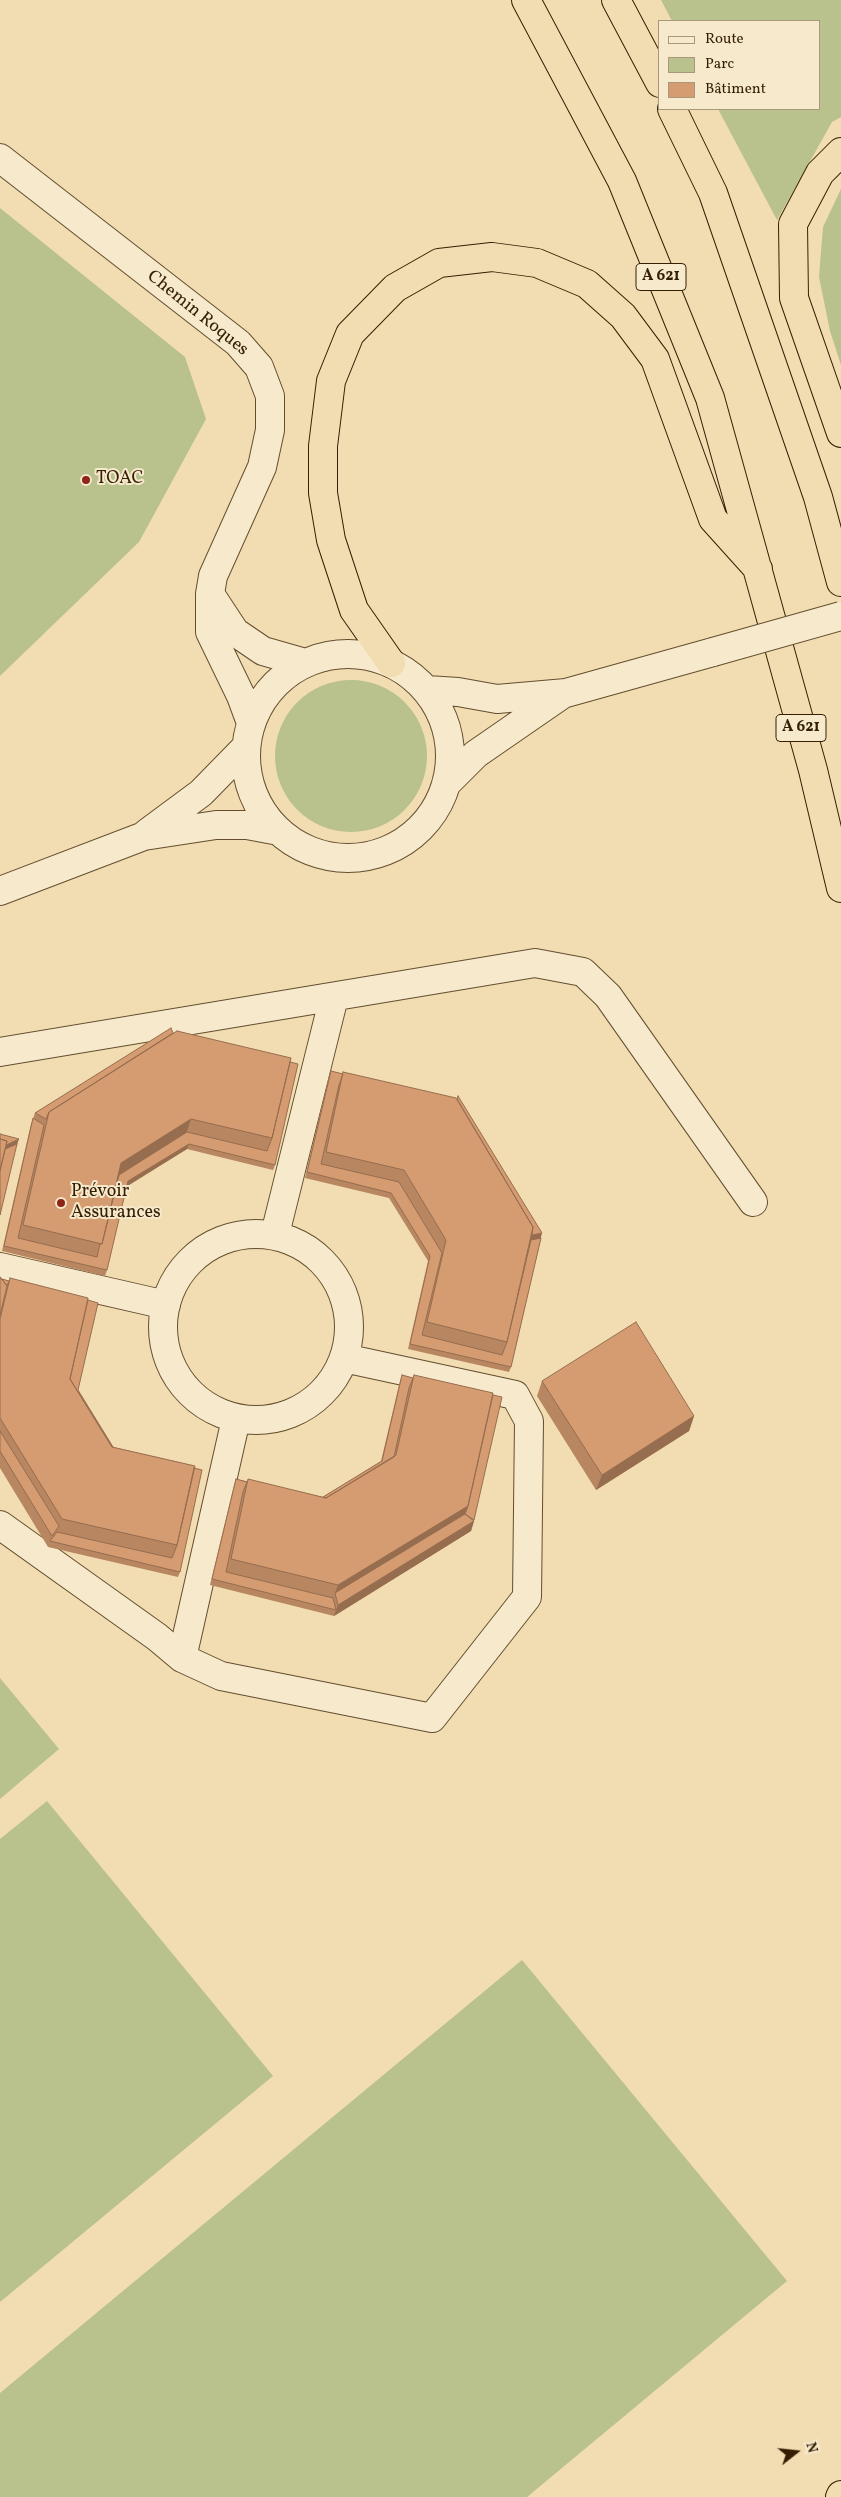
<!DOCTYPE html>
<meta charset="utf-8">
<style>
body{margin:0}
#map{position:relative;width:841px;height:2497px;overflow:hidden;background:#f1ddb1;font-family:Vollkorn,serif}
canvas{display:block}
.legend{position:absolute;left:658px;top:20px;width:162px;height:90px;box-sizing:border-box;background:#f6e9cc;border:1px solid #a9987c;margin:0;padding:6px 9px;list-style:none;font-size:15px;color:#351f04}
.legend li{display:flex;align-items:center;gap:10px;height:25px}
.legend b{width:25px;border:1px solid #a9987c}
.north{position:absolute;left:771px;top:2427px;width:50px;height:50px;-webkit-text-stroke:4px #f6e9cc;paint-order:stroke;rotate:74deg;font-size:14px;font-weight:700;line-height:20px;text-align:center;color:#351f04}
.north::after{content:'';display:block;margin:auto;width:18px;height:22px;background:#351f04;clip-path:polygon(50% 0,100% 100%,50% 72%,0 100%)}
</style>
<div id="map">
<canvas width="841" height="2497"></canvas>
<ul class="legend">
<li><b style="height:6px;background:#f6e9cc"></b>Route</li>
<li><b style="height:14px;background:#b9c18c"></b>Parc</li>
<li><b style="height:14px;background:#d69c71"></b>Bâtiment</li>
</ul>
<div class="north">N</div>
</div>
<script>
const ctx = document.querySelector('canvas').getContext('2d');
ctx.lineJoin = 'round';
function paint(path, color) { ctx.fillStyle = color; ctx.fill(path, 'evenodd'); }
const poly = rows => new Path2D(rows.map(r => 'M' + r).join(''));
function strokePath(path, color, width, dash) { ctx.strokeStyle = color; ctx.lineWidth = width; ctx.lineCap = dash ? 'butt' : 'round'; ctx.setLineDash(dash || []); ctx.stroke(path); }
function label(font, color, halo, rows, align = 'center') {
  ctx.font = font + ' Vollkorn,serif'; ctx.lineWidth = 4; ctx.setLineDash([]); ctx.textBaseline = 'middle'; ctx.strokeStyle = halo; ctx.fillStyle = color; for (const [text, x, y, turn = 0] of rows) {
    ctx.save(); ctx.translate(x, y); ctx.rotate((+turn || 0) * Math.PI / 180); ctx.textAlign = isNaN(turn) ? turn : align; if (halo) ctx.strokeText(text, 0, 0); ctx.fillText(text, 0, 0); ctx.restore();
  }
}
const green = poly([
 [661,0,841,0,841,117,832,122,777,220,718,109,820,109,820,21,672,21],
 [841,189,841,365,830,331,819,277,823,227],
 [0,208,185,357,206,419,139,542,0,676],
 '275 756a76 76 0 1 1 152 0a76 76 0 1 1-152 0Z',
 [0,1678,59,1749,0,1799],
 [47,1801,273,2076,0,2302,0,1839],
 [522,1960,787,2281,527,2497,0,2497,0,2393]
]);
const minor = poly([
 [0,158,238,343,259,367,270,396,270,430,262,467,213,576,210,594,210,632,241,696,251,723],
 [210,594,235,632,263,651,305,663],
 '246 756a102 102 0 1 1 204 0a102 102 0 1 1-204 0Z',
 [427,690,458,692,497,699,566,693,713,652],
 [446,784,476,754,563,694],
 [147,833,201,793,246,747],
 [0,891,144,836,216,825,247,825,279,831],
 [0,1052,535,963,583,972,608,996,753,1202],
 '163 1327a93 93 0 1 1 186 0a93 93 0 1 1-186 0Z',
 [275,1234,334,997],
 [0,1267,166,1305],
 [0,1525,157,1637,182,1658,221,1676,432,1718,527,1597,529,1421,515,1395,344,1358],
 [182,1658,236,1419]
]);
const highway = poly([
 [526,0,622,181,710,398,813,770,841,888],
 [616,0,660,83],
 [672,109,713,193,818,497,841,582],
 [841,152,820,173,793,224,794,298,841,433],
 [391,663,354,610,331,540,323,493,323,446,331,381,350,334,395,288,439,263,492,257,537,263,587,284,623,316,655,359,713,519,758,569],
 [840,2497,841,2495]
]);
const minorBridge = poly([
 [713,652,841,616]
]);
const wall = poly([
 [173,1033,291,1058,275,1165,273,1170,187,1149,126,1186,107,1270,105,1276,2,1251,31,1124,35,1113],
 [331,1071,343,1074,541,1238,511,1367,509,1372,408,1349,428,1261,389,1198,305,1178,329,1076],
 [0,1277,2,1279,9,1281,113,1447,195,1466,180,1572,178,1577,48,1547,0,1468],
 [402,1375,413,1378,474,1521,471,1531,334,1616,210,1585,234,1485,236,1479,323,1497,381,1461,400,1381],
 [542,1381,694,1416,689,1431,596,1490,537,1396]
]);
const shadedWall = poly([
 [191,1119,185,1137,116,1181,121,1163],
 [19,1139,15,1150,3,1155,6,1145],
 [189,1144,187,1149,126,1187,128,1181],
 [542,1233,539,1244,527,1246,531,1235],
 [694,1416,689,1431,596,1490,602,1475],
 [468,1506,461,1525,335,1593,331,1604,338,1585],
 [474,1521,471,1531,334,1616,338,1605]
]);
const building = poly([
 [171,1028,173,1033,49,1112,46,1119,35,1113,171,1028],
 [177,1031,291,1058,272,1138,191,1119,121,1163,102,1244,23,1225,49,1112,177,1031],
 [290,1062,298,1064,275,1165,189,1144,128,1181,107,1270,4,1246,33,1118,44,1125,18,1238,97,1257,100,1244,102,1244,119,1175,187,1132,267,1151,272,1138,290,1062],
 [331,1071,343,1074,339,1085,321,1164,399,1182,442,1253,422,1335,502,1355,507,1342,531,1240,541,1238,511,1367,410,1344,430,1256,391,1193,307,1172,331,1071],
 [343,1072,456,1098,533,1227,507,1342,427,1322,446,1240,404,1170,326,1152,343,1072],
 [458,1096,542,1233,532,1235,533,1227,457,1099,458,1096],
 [0,1134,19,1139,6,1145,7,1141,0,1139,0,1134],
 [0,1139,7,1141,0,1171,0,1139],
 [17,1144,0,1215,0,1171,5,1149,17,1144],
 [0,1277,7,1286,0,1315,0,1277],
 [10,1278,88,1298,70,1379,112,1447,195,1466,177,1545,62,1519,0,1418,0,1319,10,1278],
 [2,1279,9,1281,7,1286,2,1279],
 [88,1300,98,1303,78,1390,113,1447,112,1447,70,1379,88,1300],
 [636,1322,694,1416,602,1475,542,1381,636,1322],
 [402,1375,413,1378,409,1388,394,1457,326,1498,323,1497,382,1461,402,1375],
 [414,1375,493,1393,468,1506,338,1585,231,1559,248,1479,326,1498,396,1455,414,1375],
 [493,1395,502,1397,474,1520,465,1514,468,1506,493,1395],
 [0,1431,59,1526,52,1536,0,1451,0,1431],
 [194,1468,202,1470,180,1572,50,1541,57,1532,172,1558,177,1545,194,1468],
 [236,1479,247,1482,243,1492,226,1572,333,1598,336,1610,212,1579,236,1479],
 [465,1514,474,1521,338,1605,335,1593,465,1514]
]);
const markers = [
 [86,480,5,"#8f2418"],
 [61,1203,5,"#8f2418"]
];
const shields = [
 [661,277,50],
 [801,728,50]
];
const shieldNames = [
 ["A 621",661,277],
 ["A 621",801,728]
];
const streetNames = [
 ["Chemin Roques",197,314,39]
];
const poiNames = [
 ["TOAC",96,480],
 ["Prévoir",71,1193],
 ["Assurances",71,1214]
];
paint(green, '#b9c18c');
strokePath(minor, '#644e2f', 30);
strokePath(highway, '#351f04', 30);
strokePath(minor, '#f6e9cc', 28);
strokePath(highway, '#f1ddb1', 28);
strokePath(minorBridge, '#644e2f', 30, []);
strokePath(minorBridge, '#f6e9cc', 28);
paint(wall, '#b88661');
paint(shadedWall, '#966d4f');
paint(building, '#d69c71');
strokePath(building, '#966d4f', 1);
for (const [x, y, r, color] of markers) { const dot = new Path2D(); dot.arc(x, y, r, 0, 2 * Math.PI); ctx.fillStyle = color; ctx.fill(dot); strokePath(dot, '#f6e9cc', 2); }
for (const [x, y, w] of shields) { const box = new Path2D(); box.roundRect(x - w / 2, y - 13.5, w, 27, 4); ctx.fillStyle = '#f6e9cc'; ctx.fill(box); strokePath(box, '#351f04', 1); }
label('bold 16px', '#351f04', null, shieldNames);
label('18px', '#351f04', '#f6e9cc', streetNames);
label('18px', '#351f04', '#f6e9cc', poiNames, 'left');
</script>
